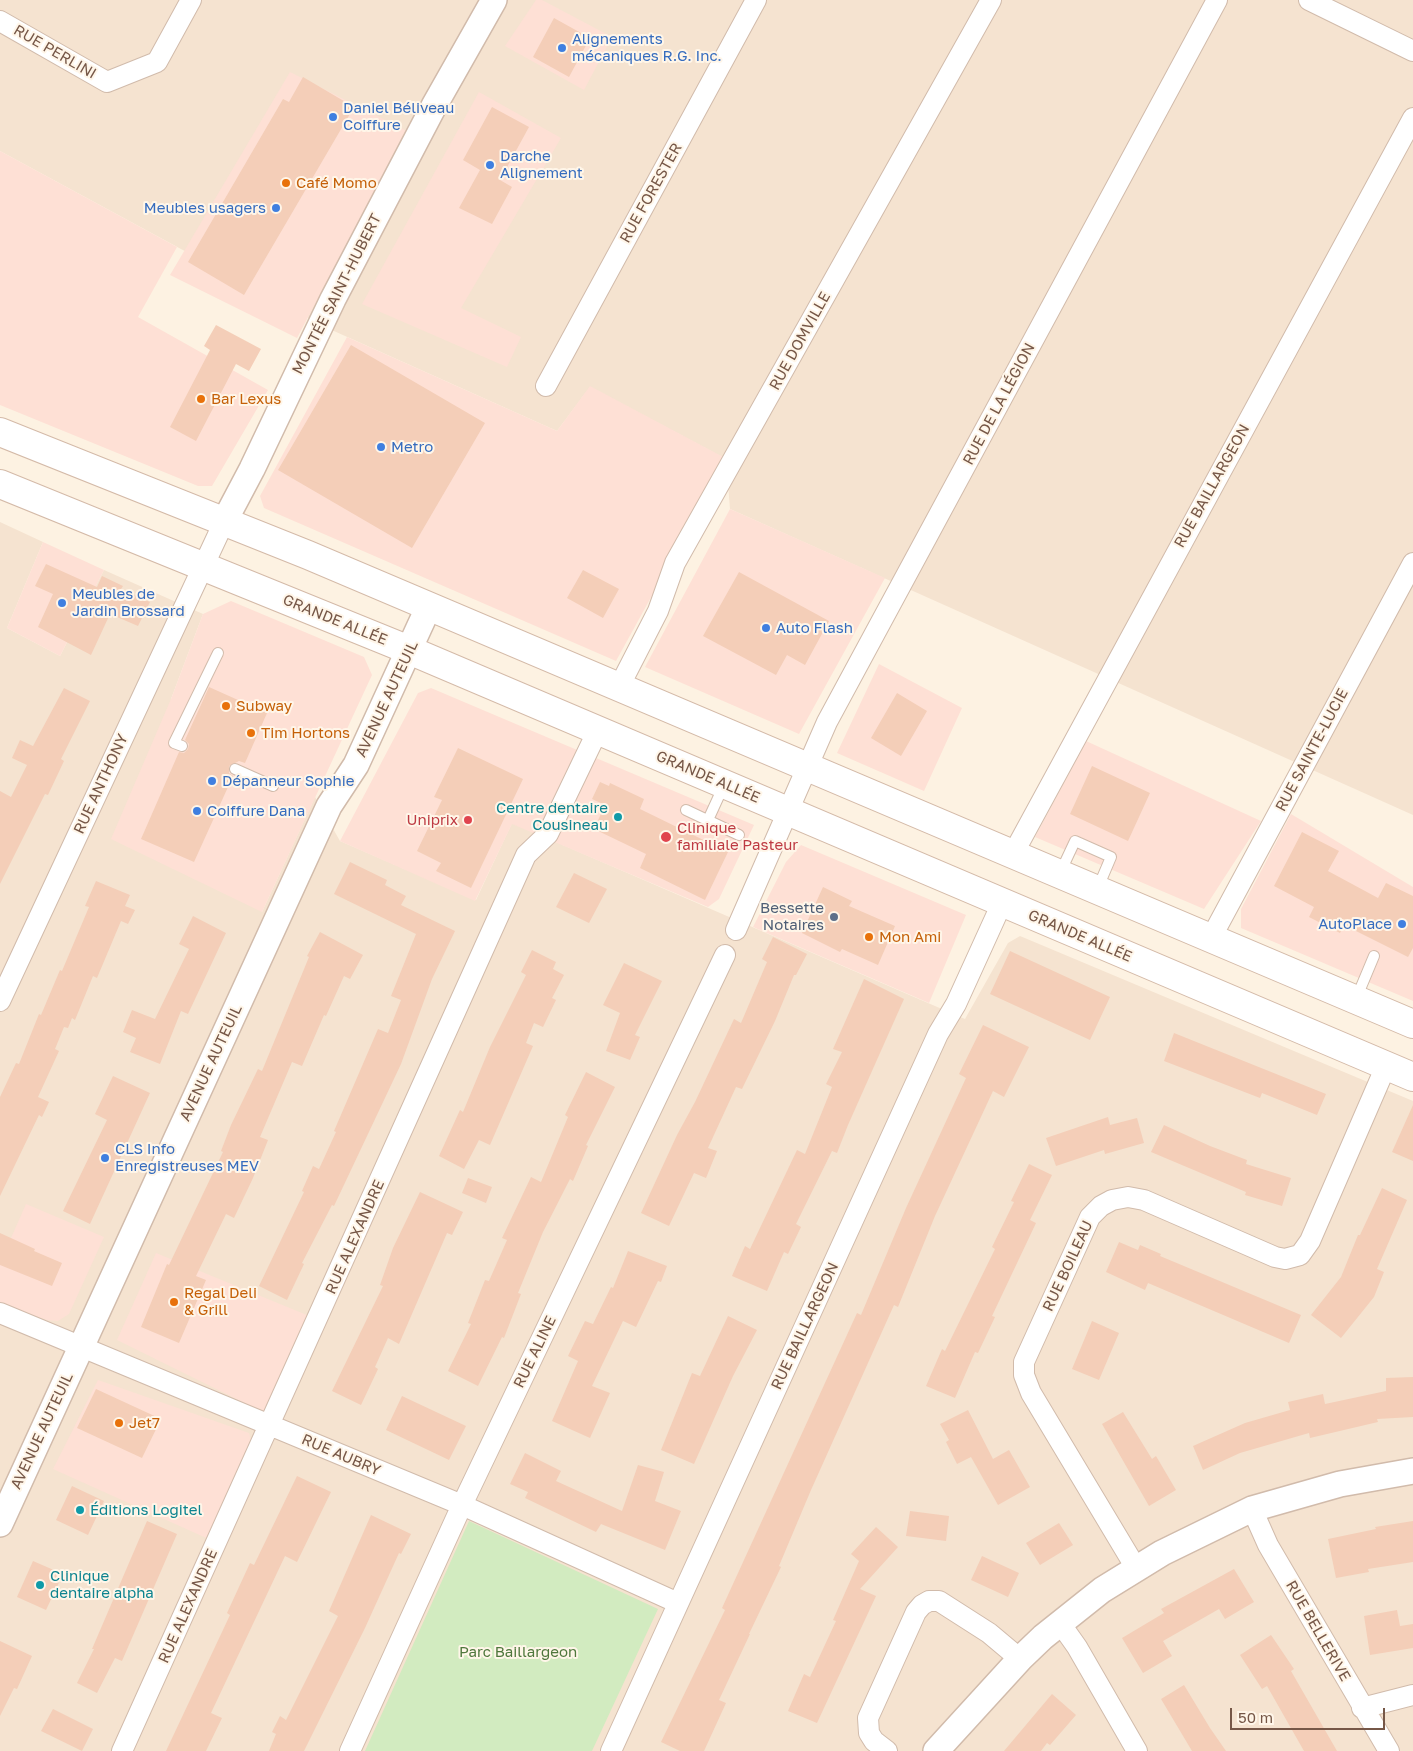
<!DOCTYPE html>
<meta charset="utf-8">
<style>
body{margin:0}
#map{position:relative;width:1413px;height:1751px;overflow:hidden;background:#fdf2e2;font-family:"Golos Text",sans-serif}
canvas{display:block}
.scale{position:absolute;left:1230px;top:1708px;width:155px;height:22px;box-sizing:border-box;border:2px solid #765747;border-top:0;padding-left:6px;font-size:15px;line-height:18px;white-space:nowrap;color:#765747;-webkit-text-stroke:4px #fff6e9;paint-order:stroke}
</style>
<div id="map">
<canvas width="1413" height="1751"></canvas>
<div class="scale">50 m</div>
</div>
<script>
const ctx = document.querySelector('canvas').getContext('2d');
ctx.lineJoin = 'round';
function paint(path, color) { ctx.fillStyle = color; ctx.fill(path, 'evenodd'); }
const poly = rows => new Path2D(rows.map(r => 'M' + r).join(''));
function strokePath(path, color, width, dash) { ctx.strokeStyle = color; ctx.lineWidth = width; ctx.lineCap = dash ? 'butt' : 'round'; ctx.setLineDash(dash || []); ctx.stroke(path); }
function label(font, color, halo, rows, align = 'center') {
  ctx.font = font + ' "Golos Text",sans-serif'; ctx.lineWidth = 4; ctx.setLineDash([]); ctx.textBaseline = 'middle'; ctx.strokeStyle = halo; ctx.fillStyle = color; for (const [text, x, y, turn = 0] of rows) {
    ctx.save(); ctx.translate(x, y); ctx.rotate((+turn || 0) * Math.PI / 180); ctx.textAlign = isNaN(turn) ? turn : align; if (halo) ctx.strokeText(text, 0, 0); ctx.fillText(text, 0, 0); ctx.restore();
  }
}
const residential = poly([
 [0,0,1413,0,1413,815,730,509,726,459,590,387,557,431,325,327,0,151],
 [0,522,43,542,7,628,60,656,104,570,203,614,171,699,262,912,315,797,340,841,476,900,512,823,965,1019,1008,943,1020,936,1413,1101,1413,1751,0,1751]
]);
const commercial = poly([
 [536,0,542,0,612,37,584,90,505,46],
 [290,72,407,131,297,338,170,275],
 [479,92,561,138,461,308,521,337,507,367,362,304],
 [0,151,177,247,138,317,268,390,212,486,198,486,0,405],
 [347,337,557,431,590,386,727,459,616,661,264,508,260,496],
 [730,509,885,578,799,734,645,667],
 [43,542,104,570,60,656,7,628],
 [231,601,364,657,372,675,262,912,111,839,171,699,203,614],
 [879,664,962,708,924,791,837,753],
 [431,688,754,825,719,899,708,907,512,824,475,901,340,841,418,693],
 [1086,741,1261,821,1204,909,1035,837],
 [1291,814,1413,887,1413,1001,1241,928,1241,909],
 [801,845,966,915,929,1003,753,927,786,862],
 [26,1204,104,1237,69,1314,58,1321,47,1320,0,1304,0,1263],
 [156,1253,314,1318,267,1414,117,1340],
 [98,1380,249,1433,253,1447,213,1541,53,1469]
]);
const green = poly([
 [469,1521,658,1609,592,1751,365,1751]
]);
const building = poly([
 [554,18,590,38,569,77,533,57],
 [303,77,354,107,244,295,188,262,283,99,289,102],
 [492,107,529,127,500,180,512,187,492,224,459,208,480,170,463,160],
 [216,325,261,349,249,371,236,364,196,441,170,427,210,350,204,346],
 [351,345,485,423,412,548,278,470],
 [46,564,97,587,102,576,123,586,121,589,150,602,138,626,110,614,91,655,38,627,53,594,35,586],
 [583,570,619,589,603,618,567,598],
 [739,572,829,621,805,665,787,655,776,675,703,636],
 [209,687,267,713,245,763,239,761,229,766,229,773,233,776,194,862,141,839,179,752,184,753,188,749,189,744,185,740],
 [64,688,90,701,61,759,64,761,48,795,45,794,0,884,0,791,11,797,27,765,12,758,20,740,33,746],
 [897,693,927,711,901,756,871,738],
 [458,748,523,779,471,888,436,871,441,863,417,851,442,800,434,797],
 [1092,766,1150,793,1128,841,1070,814],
 [600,782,609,786,610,783,644,799,640,809,728,852,705,900,640,868,646,854,594,829,605,805,592,799],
 [1302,832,1339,851,1328,871,1378,898,1386,883,1413,896,1413,948,1408,957,1344,925,1340,933,1309,917,1314,907,1274,886],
 [350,862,387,880,385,885,406,896,401,905,455,931,432,979,401,1064,334,1206,332,1205,302,1263,304,1264,287,1300,259,1286,304,1192,302,1191,313,1166,319,1169,336,1132,334,1131,378,1029,388,1033,401,1000,391,996,416,934,334,894],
 [574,873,607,889,589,923,556,907],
 [96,881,130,895,125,906,135,910,128,924,121,921,97,978,93,976,75,1020,72,1018,68,1028,64,1027,55,1049,59,1051,38,1097,49,1102,42,1117,39,1115,0,1196,0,1097,16,1063,19,1064,39,1014,41,1015,60,970,62,971,89,907,85,906],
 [823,887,852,901,849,906,895,926,878,965,842,949,840,952,802,933],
 [193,916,226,933,188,1014,181,1011,160,1064,130,1052,136,1038,123,1032,132,1010,155,1019,189,949,179,944],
 [320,932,363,955,350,979,344,976,326,1016,324,1015,302,1066,292,1062,260,1137,268,1140,253,1178,234,1218,226,1214,196,1276,206,1280,179,1343,141,1327,167,1264,169,1265,223,1152,221,1151,231,1125,258,1069,262,1071,309,957,307,956],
 [773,937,807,954,796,975,794,975,775,1021,742,1089,736,1087,708,1148,717,1151,706,1178,694,1173,669,1226,641,1213,677,1135,695,1102,734,1019,741,1023,767,962,762,959],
 [532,950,556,962,553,969,564,975,552,998,556,1000,543,1027,534,1023,526,1043,533,1046,490,1145,479,1140,464,1169,439,1156,460,1110,463,1112,490,1047,526,975,521,972],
 [1010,951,1110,997,1090,1040,990,994],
 [624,963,662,981,635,1035,640,1037,630,1060,606,1051,620,1013,603,1005],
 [864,979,904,999,848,1125,837,1153,832,1151,796,1224,801,1227,788,1254,784,1252,767,1291,732,1276,745,1246,750,1249,797,1150,805,1154,832,1087,826,1084,842,1052,833,1049],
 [983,1025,1029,1047,1004,1097,993,1091,935,1216,898,1307,894,1305,811,1490,779,1566,781,1567,749,1634,750,1634,719,1700,726,1703,704,1751,680,1751,661,1742,725,1610,722,1608,857,1313,861,1315,906,1208,966,1078,959,1074],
 [1174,1033,1326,1094,1317,1115,1262,1093,1260,1098,1164,1061],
 [586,1072,615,1087,586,1145,588,1146,573,1181,570,1179,543,1232,518,1293,521,1294,504,1338,502,1337,478,1386,448,1371,471,1324,468,1323,485,1280,489,1281,507,1240,502,1238,531,1177,541,1182,568,1117,565,1115],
 [113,1076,150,1093,90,1224,63,1211,107,1120,95,1114],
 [1413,1105,1413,1161,1392,1152],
 [1108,1117,1110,1125,1137,1118,1144,1143,1105,1154,1104,1150,1056,1166,1046,1138],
 [1164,1125,1210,1146,1247,1160,1246,1164,1291,1178,1282,1206,1245,1195,1246,1192,1151,1152],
 [1029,1164,1052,1175,1030,1220,1036,1223,992,1316,995,1317,978,1353,975,1352,955,1398,926,1386,942,1349,945,1351,995,1249,992,1247,1014,1202,1011,1201],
 [468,1178,492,1187,486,1203,462,1193],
 [1382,1188,1407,1200,1377,1269,1384,1272,1374,1297,1341,1338,1311,1315,1341,1277,1358,1235,1360,1235],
 [420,1192,463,1212,452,1235,447,1233,399,1344,388,1338,375,1367,378,1369,361,1405,332,1391,383,1286,380,1285,393,1248],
 [0,1233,35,1249,34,1251,62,1263,52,1286,0,1265],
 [1119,1242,1138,1250,1140,1245,1161,1254,1160,1256,1301,1315,1289,1343,1148,1283,1145,1290,1106,1272],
 [628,1251,667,1266,661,1282,658,1281,636,1327,623,1321,592,1386,610,1393,590,1438,552,1421,578,1361,568,1356,585,1321,593,1324,611,1287,613,1288],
 [728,1316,757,1330,733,1376,694,1464,661,1450,692,1373,700,1376],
 [1092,1321,1119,1333,1099,1380,1072,1369],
 [1413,1377,1413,1417,1377,1419,1378,1422,1310,1438,1309,1433,1240,1453,1203,1470,1193,1446,1245,1423,1290,1410,1288,1402,1323,1394,1325,1404,1386,1391,1386,1378],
 [96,1389,161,1419,142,1458,77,1428],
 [402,1396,466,1426,449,1460,386,1430],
 [968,1410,993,1459,1009,1450,1030,1487,998,1505,971,1457,957,1464,946,1442,949,1440,940,1424],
 [1123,1412,1152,1459,1156,1456,1176,1490,1149,1506,1102,1424],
 [525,1453,561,1471,556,1481,622,1511,638,1465,664,1472,655,1501,681,1511,665,1550,601,1524,596,1532,525,1498,528,1492,510,1484],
 [297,1476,331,1492,297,1562,285,1556,211,1713,222,1718,206,1751,166,1751,230,1615,227,1613,250,1563,254,1565],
 [72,1486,104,1501,88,1535,56,1520],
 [910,1511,949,1516,946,1541,906,1536],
 [371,1515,411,1534,401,1554,399,1553,365,1628,304,1751,269,1751,276,1734,272,1732,280,1716,286,1720,338,1616,329,1611],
 [147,1521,177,1534,122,1661,115,1658,97,1693,77,1683,94,1649,92,1649],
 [1413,1521,1413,1562,1368,1569,1369,1572,1336,1578,1328,1539,1376,1529,1375,1527],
 [1059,1523,1073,1545,1040,1565,1026,1543],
 [876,1527,898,1547,860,1589,876,1596,817,1723,788,1711,804,1674,810,1677,836,1621,833,1620,859,1561,851,1554],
 [982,1556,1019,1573,1008,1597,971,1580],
 [33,1561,63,1574,46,1610,17,1597],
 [1234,1569,1254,1602,1225,1619,1219,1609,1163,1641,1172,1656,1143,1673,1122,1638,1164,1613,1161,1609],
 [1397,1610,1400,1626,1413,1624,1413,1648,1370,1655,1364,1616],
 [1271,1635,1294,1669,1291,1671,1337,1751,1304,1751,1267,1686,1262,1689,1240,1655],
 [0,1641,32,1656,17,1689,14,1688,0,1716],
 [1184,1685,1210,1728,1226,1751,1192,1751,1161,1699],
 [1052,1694,1076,1715,1050,1745,1047,1743,1041,1751,1004,1751],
 [53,1709,93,1729,82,1751,41,1731]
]);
const service = poly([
 [182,746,174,743,218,653],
 [235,769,273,786],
 [686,810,739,835],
 [708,820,724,785],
 [1060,873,1075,841,1111,857,1097,890],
 [1356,999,1374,956]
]);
const minor = poly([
 [1309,0,1413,51],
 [0,21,107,82,157,62,191,0],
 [546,386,756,0],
 [619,687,658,611,675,563,991,0],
 [1013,854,1413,118],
 [736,930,827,722,1217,0],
 [1211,938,1413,563],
 [0,1001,224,522],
 [0,1313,462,1505,678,1603],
 [1252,1509,1268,1545,1389,1751],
 [1136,1568,1031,1393,1024,1375,1024,1362,1090,1217,1101,1206,1112,1200,1128,1197,1144,1200,1275,1257,1285,1259,1300,1255,1310,1241,1386,1066],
 [1060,1623,1077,1647,1137,1751],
 [1362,1708,1413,1695],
 [122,1751,526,855,548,834,598,730],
 [350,1751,462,1505,725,955],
 [611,1751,938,1034,956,1004,1002,903],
 [887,1751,874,1741,869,1733,868,1718,916,1612,922,1605,929,1601,939,1601,989,1633,1020,1659]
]);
const tertiary = poly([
 [224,522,252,469,333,299,434,106,494,0],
 [0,1524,329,806,356,765,429,606],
 [936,1751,1020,1659,1043,1637,1102,1590,1162,1553,1252,1509,1340,1484,1413,1471]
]);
const secondary = poly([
 [0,432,308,555,1413,1024],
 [0,484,409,650,1413,1077]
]);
const markers = [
 [562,48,5,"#3f7fe0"],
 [333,117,5,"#3f7fe0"],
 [490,165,5,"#3f7fe0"],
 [286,183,5,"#e8710a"],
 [276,208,5,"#3f7fe0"],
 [201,399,5,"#e8710a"],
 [381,447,5,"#3f7fe0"],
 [62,603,5,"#3f7fe0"],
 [766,628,5,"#3f7fe0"],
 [226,706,5,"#e8710a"],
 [251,733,5,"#e8710a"],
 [212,781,5,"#3f7fe0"],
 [197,811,5,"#3f7fe0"],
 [618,817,5,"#0f9aa8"],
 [468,820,5,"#e0444e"],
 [666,837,6,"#e0444e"],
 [834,917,5,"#5c6f8a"],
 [1402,924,5,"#3f7fe0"],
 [869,937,5,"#e8710a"],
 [105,1158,5,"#3f7fe0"],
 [174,1302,5,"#e8710a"],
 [119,1423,5,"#e8710a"],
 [80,1510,5,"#0f9aa8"],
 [40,1585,5,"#0f9aa8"]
];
const shopNames = [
 ["Alignements",572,39],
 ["mécaniques R.G. Inc.",572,56],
 ["Daniel Béliveau",343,108],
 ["Coiffure",343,125],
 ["Darche",500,156],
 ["Alignement",500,173],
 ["Meubles usagers",266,208,"right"],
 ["Metro",391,447],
 ["Meubles de",72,594],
 ["Jardin Brossard",72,611],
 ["Auto Flash",776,628],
 ["Dépanneur Sophie",222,781],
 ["Coiffure Dana",207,811],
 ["AutoPlace",1392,924,"right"],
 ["CLS Info",115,1149],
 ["Enregistreuses MEV",115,1166]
];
const streetNames = [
 ["RUE PERLINI",55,52,30],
 ["RUE FORESTER",651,193,-61],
 ["MONTÉE SAINT-HUBERT",337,294,-63],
 ["RUE DOMVILLE",800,341,-61],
 ["RUE DE LA LÉGION",999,404,-62],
 ["RUE BAILLARGEON",1212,486,-61],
 ["GRANDE ALLÉE",335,620,22],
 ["AVENUE AUTEUIL",387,699,-65],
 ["RUE SAINTE-LUCIE",1312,750,-62],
 ["GRANDE ALLÉE",708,777,23],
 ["RUE ANTHONY",101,784,-65],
 ["GRANDE ALLÉE",1080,936,23],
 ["AVENUE AUTEUIL",211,1063,-65],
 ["RUE ALEXANDRE",355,1237,-66],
 ["RUE BOILEAU",1068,1266,-65],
 ["RUE BAILLARGEON",805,1326,-65],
 ["RUE ALINE",535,1352,-64],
 ["AVENUE AUTEUIL",42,1431,-65],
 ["RUE AUBRY",341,1455,23],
 ["RUE ALEXANDRE",188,1606,-66],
 ["RUE BELLERIVE",1318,1631,60]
];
const foodNames = [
 ["Café Momo",296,183],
 ["Bar Lexus",211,399],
 ["Subway",236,706],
 ["Tim Hortons",261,733],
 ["Mon Ami",879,937],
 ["Regal Deli",184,1293],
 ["& Grill",184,1310],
 ["Jet7",129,1423]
];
const cultureNames = [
 ["Centre dentaire",608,808,"right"],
 ["Cousineau",608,825,"right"],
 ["Éditions Logitel",90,1510],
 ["Clinique",50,1576],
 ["dentaire alpha",50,1593]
];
const healthNames = [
 ["Uniprix",458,820],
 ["Clinique",677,828,"left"],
 ["familiale Pasteur",677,845,"left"]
];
const serviceNames = [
 ["Bessette",824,908],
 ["Notaires",824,925]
];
const parkNames = [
 ["Parc Baillargeon",518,1652]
];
paint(residential, '#f5e3d0');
paint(commercial, '#fee0d5');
paint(green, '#d2ebc0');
paint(building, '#f4ceb8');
strokePath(service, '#d1bbab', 12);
strokePath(minor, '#d1bbab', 22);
strokePath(tertiary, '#d1bbab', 28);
strokePath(secondary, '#d4baa8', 30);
strokePath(service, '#fff', 10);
strokePath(minor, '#fff', 20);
strokePath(tertiary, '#fff', 25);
strokePath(secondary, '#fff', 28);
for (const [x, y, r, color] of markers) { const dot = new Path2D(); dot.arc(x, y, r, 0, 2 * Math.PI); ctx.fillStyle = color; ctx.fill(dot); strokePath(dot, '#fff6e9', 2); }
label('15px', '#366cbe', '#fff6e9', shopNames, 'left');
label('15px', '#765747', '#fff6e9', streetNames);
label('15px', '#c56008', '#fff6e9', foodNames, 'left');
label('15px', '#0d838f', '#fff6e9', cultureNames, 'left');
label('15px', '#be3a42', '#fff6e9', healthNames, 'right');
label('15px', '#4e5e75', '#fff6e9', serviceNames, 'right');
label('15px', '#4f773c', '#fff6e9', parkNames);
</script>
